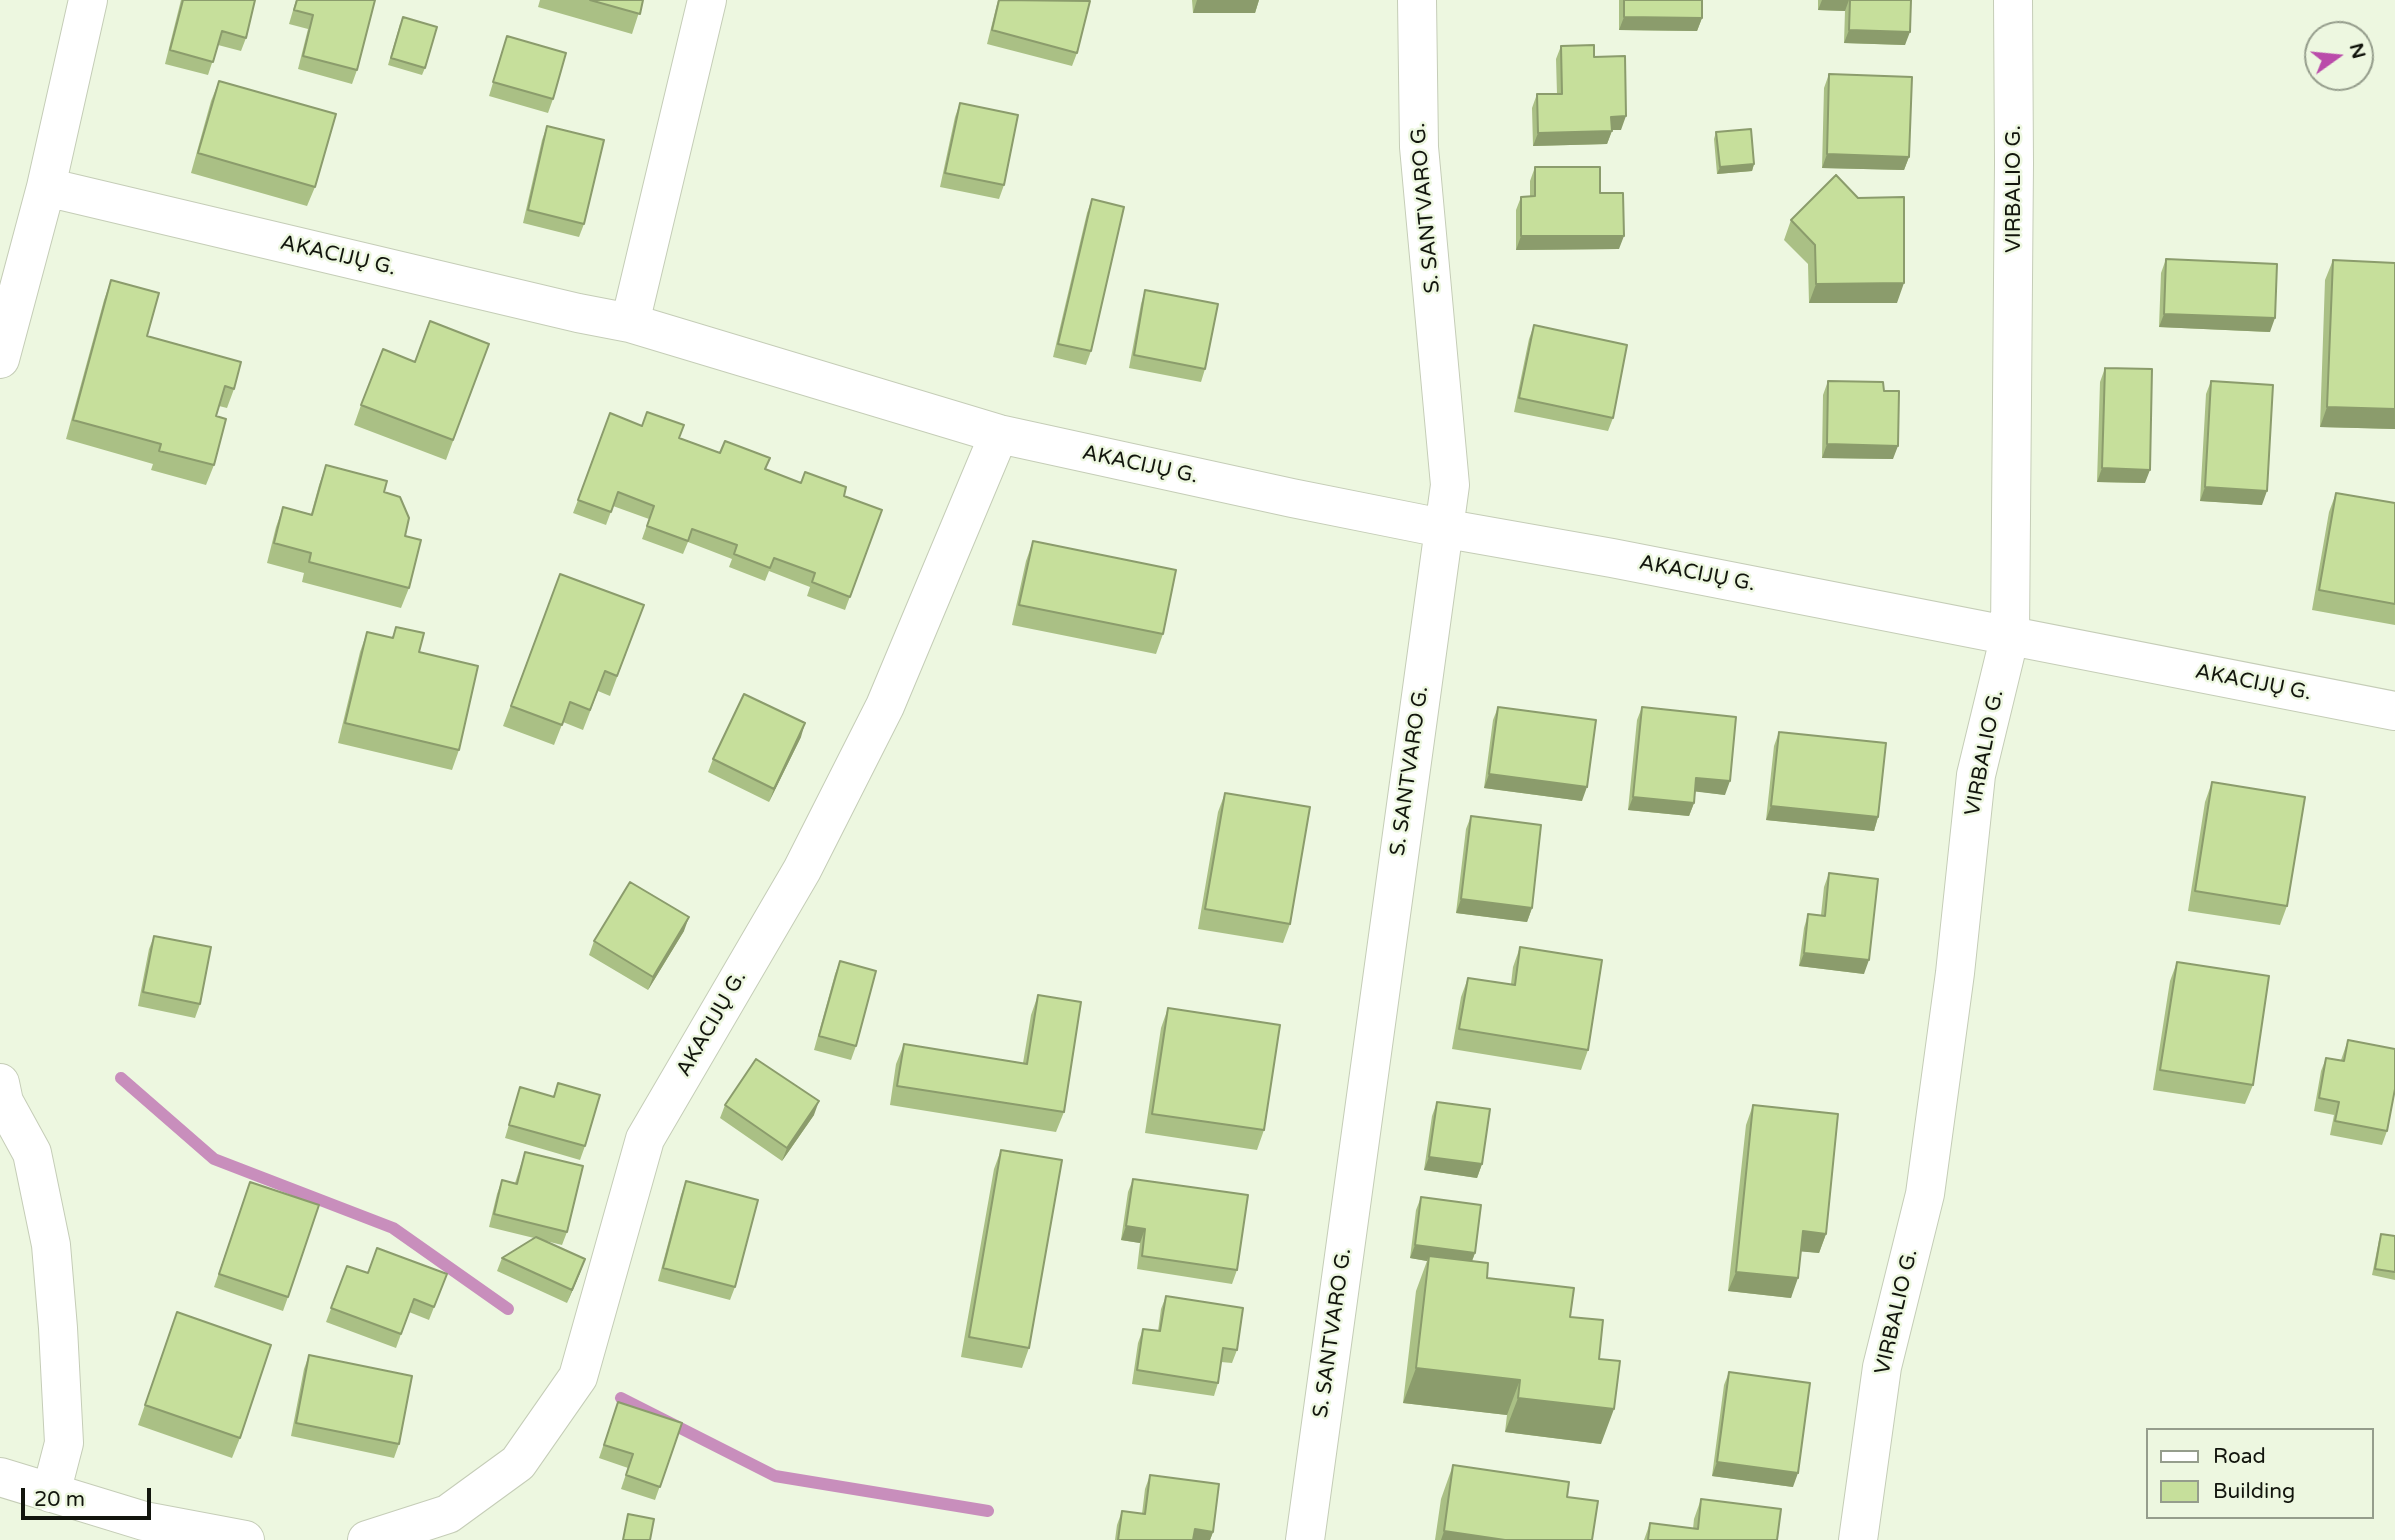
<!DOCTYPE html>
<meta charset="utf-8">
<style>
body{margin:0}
#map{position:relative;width:2395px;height:1540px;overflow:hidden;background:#edf7e0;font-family:"Varela Round",sans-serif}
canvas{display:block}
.legend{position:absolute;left:2146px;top:1428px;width:228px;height:91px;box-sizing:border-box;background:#edf7e0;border:2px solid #959d8c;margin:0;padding:9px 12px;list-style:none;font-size:21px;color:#12150d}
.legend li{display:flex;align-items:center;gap:14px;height:35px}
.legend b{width:35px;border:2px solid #959d8c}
.north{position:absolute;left:2304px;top:21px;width:70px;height:70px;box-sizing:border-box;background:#edf7e0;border:2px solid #959d8c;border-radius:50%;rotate:75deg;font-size:19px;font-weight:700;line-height:28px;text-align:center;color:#12150d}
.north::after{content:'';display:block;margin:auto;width:24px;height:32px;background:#ba4baa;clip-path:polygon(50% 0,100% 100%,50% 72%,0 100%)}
.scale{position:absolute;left:21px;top:1488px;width:130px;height:32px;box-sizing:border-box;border:4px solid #12150d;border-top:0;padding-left:9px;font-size:21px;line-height:24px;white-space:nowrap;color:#12150d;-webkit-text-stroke:5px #edf7e0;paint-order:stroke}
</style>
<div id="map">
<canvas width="2395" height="1540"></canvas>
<ul class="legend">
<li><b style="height:9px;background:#fff"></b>Road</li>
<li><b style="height:19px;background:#c6df9b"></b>Building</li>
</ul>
<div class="north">N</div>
<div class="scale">20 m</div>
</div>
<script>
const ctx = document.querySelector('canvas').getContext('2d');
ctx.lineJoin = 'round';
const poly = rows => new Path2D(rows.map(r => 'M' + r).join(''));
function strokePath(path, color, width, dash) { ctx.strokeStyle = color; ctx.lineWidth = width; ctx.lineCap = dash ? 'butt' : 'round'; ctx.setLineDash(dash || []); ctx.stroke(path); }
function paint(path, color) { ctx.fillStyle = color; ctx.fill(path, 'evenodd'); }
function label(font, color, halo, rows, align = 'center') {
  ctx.font = font + ' "Varela Round",sans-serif'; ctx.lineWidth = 5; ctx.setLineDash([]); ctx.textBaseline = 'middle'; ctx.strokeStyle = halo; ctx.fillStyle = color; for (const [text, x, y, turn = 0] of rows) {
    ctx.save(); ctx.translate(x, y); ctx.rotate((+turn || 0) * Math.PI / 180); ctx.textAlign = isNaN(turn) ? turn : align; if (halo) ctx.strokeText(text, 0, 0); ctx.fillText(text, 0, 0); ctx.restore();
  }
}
const stream = poly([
 [121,1078,214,1159,393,1228,508,1309],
 [621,1398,775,1476,988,1511]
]);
const minor = poly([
 [46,187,578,313,630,323,999,434,1292,498,1442,528,1612,558,2395,711],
 [630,323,707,0],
 [0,359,46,187,88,0],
 [0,1083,4,1102,32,1153,51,1245,58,1328,64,1443,51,1493],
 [0,1477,144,1521,245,1540],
 [367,1540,448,1514,518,1463,578,1377,645,1139,802,870,885,706,999,434],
 [1305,1540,1450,485,1419,147,1417,0],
 [1858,1540,1882,1367,1925,1194,1955,973,1976,775,2010,635,2014,163,2013,0]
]);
const wall = poly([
 [181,0,255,0,246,38,241,51,218,45,208,75,165,64],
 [296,0,375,0,357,70,352,84,298,69,308,29,289,24],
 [540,0,643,0,632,34,538,7],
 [998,0,1087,0,1077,53,1072,66,987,44],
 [1192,0,1259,0,1255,13,1193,13],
 [1619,0,1702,0,1702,18,1697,31,1619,30],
 [1818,0,1911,0,1905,45,1844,43,1845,11,1818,10],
 [400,24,425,68,422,75,388,65],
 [507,36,553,99,548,113,489,96],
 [1561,46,1594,57,1621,130,1612,130,1607,144,1533,146,1532,108,1537,94,1557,94,1556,59],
 [1829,74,1909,157,1904,170,1822,168,1824,88],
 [219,81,315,187,307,206,191,173,211,101],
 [960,103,1004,185,999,199,940,187,955,117],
 [547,126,584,224,579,237,523,223,542,140],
 [1716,132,1754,164,1752,171,1717,174,1714,139],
 [1535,167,1619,249,1516,250,1516,210,1521,197,1530,196,1530,181],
 [1092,199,1091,351,1086,365,1053,357,1087,213],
 [1791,220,1897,303,1809,303,1808,264,1784,240],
 [2166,259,2270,332,2159,327,2161,273],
 [2333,260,2395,263,2395,429,2320,427,2325,280],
 [111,280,147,336,234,389,227,408,219,406,216,416,214,465,206,485,151,470,153,464,66,439,104,300],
 [1145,290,1205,369,1201,382,1129,368,1141,304],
 [1534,325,1613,418,1608,431,1514,412,1529,339],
 [489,344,446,460,354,425,361,405,415,362],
 [2105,368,2145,483,2097,482,2100,382],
 [1828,381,1893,459,1822,458,1823,395],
 [2211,381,2262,505,2200,501,2206,394],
 [642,425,679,438,801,483,844,496,882,510,845,610,807,596,810,587,769,571,765,581,729,567,732,559,688,542,683,554,642,539,649,519,613,506,606,525,573,513,578,500],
 [326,465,384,492,405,536,409,588,401,608,302,582,304,573,267,563,276,527,283,507,311,514,319,485],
 [2336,493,2395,503,2395,625,2312,610,2329,512],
 [1033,541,1163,634,1156,654,1012,625,1026,561],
 [560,574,644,605,610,696,598,691,583,730,563,722,554,745,503,726],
 [396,627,419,652,459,750,452,770,338,743,360,652,367,632,392,638],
 [1498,707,1582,801,1484,788,1493,720],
 [1642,707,1725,795,1695,791,1694,803,1689,816,1628,810,1637,720],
 [1779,732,1878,817,1874,831,1766,820,1774,746],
 [801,737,769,802,708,772,713,759],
 [2212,782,2287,906,2280,925,2188,911,2205,802],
 [1225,793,1290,924,1283,943,1198,929,1218,812],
 [1471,816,1532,908,1527,922,1456,913,1466,829],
 [1829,873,1864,974,1799,966,1804,928,1808,914,1821,915,1824,887],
 [684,931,648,990,589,955,594,941],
 [154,936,200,1004,195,1018,138,1006,149,949],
 [1520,947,1588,1050,1581,1070,1452,1049,1461,997,1468,978,1511,984,1513,967],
 [840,961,856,1046,851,1060,814,1050,835,974],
 [2177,962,2253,1085,2245,1104,2153,1090,2170,981],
 [1038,995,1064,1112,1056,1132,890,1105,896,1064,904,1044,1023,1063,1031,1015],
 [1168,1008,1264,1130,1257,1150,1145,1133,1161,1028],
 [2348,1040,2387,1131,2382,1145,2330,1135,2334,1115,2314,1111,2321,1071,2326,1058,2341,1060],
 [558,1083,585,1146,580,1160,505,1138,520,1087,553,1097],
 [1437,1102,1482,1164,1477,1178,1424,1170,1432,1116],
 [725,1105,814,1115,782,1161,720,1118],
 [1753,1105,1826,1234,1819,1253,1801,1251,1791,1298,1728,1291,1746,1125],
 [1001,1150,1029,1348,1022,1368,961,1357,994,1169],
 [525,1152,567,1232,562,1245,542,1240,580,1273,567,1303,497,1271,502,1258,534,1238,489,1227,497,1194,502,1180,515,1183],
 [1133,1179,1237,1270,1232,1284,1137,1269,1140,1243,1121,1240,1128,1192],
 [686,1181,735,1287,730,1300,658,1281,681,1195],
 [250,1182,288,1297,283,1311,214,1287],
 [1421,1197,1475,1253,1472,1261,1487,1278,1570,1317,1599,1359,1601,1444,1505,1432,1507,1415,1403,1403,1416,1291,1427,1261,1410,1258,1416,1210],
 [2381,1234,2395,1236,2395,1280,2372,1275,2379,1240],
 [347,1266,368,1273,447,1274,429,1320,409,1312,396,1348,326,1322],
 [1166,1296,1237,1350,1232,1363,1221,1362,1218,1383,1214,1396,1132,1384,1138,1343,1143,1329,1158,1331,1161,1309],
 [177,1312,240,1438,232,1458,138,1425],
 [309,1355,399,1444,394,1458,291,1436,304,1369],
 [1729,1372,1793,1487,1712,1476,1724,1385],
 [618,1402,682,1423,655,1500,621,1489,628,1468,599,1458],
 [1453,1465,1567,1497,1592,1540,1435,1540,1441,1499],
 [1150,1475,1213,1532,1210,1540,1115,1540,1117,1525,1122,1511,1142,1514,1145,1489],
 [1701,1499,1777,1540,1644,1540,1650,1523,1693,1529,1694,1519]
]);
const shadedWall = poly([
 [1197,0,1259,0,1255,13,1193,13],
 [1822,0,1849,0,1845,11,1818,10],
 [1624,17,1702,18,1697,31,1619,30],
 [1849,30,1910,32,1905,45,1844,43],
 [1626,116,1621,130,1606,130,1611,117],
 [1612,131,1607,144,1533,146,1538,133],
 [1827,154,1909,157,1904,170,1822,168],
 [1754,164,1752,171,1717,174,1720,167],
 [1521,236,1624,236,1619,249,1516,250],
 [1904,283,1897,303,1809,303,1816,284],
 [2164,314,2275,318,2270,332,2159,327],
 [2327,407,2395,409,2395,429,2320,427],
 [1827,444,1898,446,1893,459,1822,458],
 [2102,468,2150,470,2145,483,2097,482],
 [2205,487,2267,491,2262,505,2200,501],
 [805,723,801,737,769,802,774,789],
 [1489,774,1587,787,1582,801,1484,788],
 [1696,778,1730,781,1725,795,1691,791],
 [1633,797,1694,803,1689,816,1628,810],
 [1771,806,1878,817,1874,831,1766,820],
 [1461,899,1532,908,1527,922,1456,913],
 [689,917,684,931,648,990,653,977],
 [1804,953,1869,960,1864,974,1799,966],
 [819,1101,814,1115,782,1161,787,1148],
 [1429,1157,1482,1164,1477,1178,1424,1170],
 [1126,1226,1145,1229,1140,1243,1121,1240],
 [1803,1231,1826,1234,1819,1253,1796,1251],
 [1415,1245,1475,1253,1470,1266,1429,1256,1427,1261,1410,1258],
 [585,1259,580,1273,567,1303,572,1290],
 [1736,1272,1798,1278,1791,1298,1728,1291],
 [1416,1368,1520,1380,1507,1415,1403,1403],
 [1518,1398,1614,1409,1601,1444,1505,1432],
 [1717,1462,1798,1473,1793,1487,1712,1476],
 [1195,1529,1213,1532,1210,1540,1191,1540],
 [1444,1531,1505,1540,1441,1540]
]);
const building = poly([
 [183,0,255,0,246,38,222,31,213,62,170,50,183,0],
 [297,0,375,0,357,70,303,56,313,15,294,10,297,0],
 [590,0,643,0,640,14,590,0],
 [999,0,1090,1,1077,53,992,30,999,0],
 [1624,0,1702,0,1702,18,1624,17,1624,0],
 [1850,0,1911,0,1910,32,1849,30,1850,0],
 [403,17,437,27,425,68,391,58,403,17],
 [507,36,566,53,553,99,493,82,507,36],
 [1594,45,1594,57,1625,56,1626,116,1611,117,1612,131,1538,133,1537,94,1562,94,1561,46,1594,45],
 [1829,74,1912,77,1909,157,1827,154,1829,74],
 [219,81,336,114,315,187,198,153,219,81],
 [960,103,1018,115,1004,185,945,173,960,103],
 [547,126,604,140,584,224,528,210,547,126],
 [1751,129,1754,164,1720,167,1716,132,1751,129],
 [1535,167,1600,167,1600,193,1623,193,1624,236,1521,236,1521,197,1535,196,1535,167],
 [1836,175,1858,198,1904,197,1904,283,1816,284,1815,245,1791,220,1836,175],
 [1092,199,1124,207,1091,351,1058,344,1092,199],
 [2166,259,2277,264,2275,318,2164,314,2166,259],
 [2333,260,2395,263,2395,409,2327,407,2333,260],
 [111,280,159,293,147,336,241,362,234,389,225,386,216,416,226,419,214,465,159,451,161,444,73,420,111,280],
 [1145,290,1218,304,1205,369,1134,355,1145,290],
 [430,321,489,344,453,440,361,405,383,349,415,362,430,321],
 [1534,325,1627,345,1613,418,1519,398,1534,325],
 [2105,368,2152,369,2150,470,2102,468,2105,368],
 [1828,381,1883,382,1884,391,1899,391,1898,446,1827,444,1828,381],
 [2211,381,2273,385,2267,491,2205,487,2211,381],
 [647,412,684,425,679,438,720,453,725,441,770,458,765,469,801,483,805,472,846,487,844,496,882,510,850,597,812,582,815,573,774,558,770,568,734,554,737,545,692,529,688,541,647,526,654,506,618,492,611,512,578,500,610,413,642,426,647,412],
 [326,465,387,481,384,492,400,497,409,518,405,536,421,540,409,588,309,562,311,553,274,543,283,507,312,515,326,465],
 [2336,493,2395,503,2395,604,2319,590,2336,493],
 [1033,541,1176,570,1163,634,1019,605,1033,541],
 [560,574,644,605,617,676,605,671,590,710,570,702,562,725,511,706,560,574],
 [396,627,424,633,419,652,478,666,459,750,345,723,367,632,393,638,396,627],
 [744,694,805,723,774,789,713,759,744,694],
 [1498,707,1596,720,1587,787,1489,774,1498,707],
 [1642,707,1736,717,1730,781,1696,778,1694,803,1633,797,1642,707],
 [1779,732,1886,743,1878,817,1771,806,1779,732],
 [2212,782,2305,797,2287,906,2195,891,2212,782],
 [1225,793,1310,807,1290,924,1205,909,1225,793],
 [1471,816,1541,825,1532,908,1461,899,1471,816],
 [1829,873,1878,879,1869,960,1804,953,1808,914,1825,916,1829,873],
 [630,882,689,917,653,977,594,941,630,882],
 [154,936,211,947,200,1004,143,992,154,936],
 [1520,947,1602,960,1588,1050,1459,1029,1468,978,1515,985,1520,947],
 [840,961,876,971,856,1046,819,1036,840,961],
 [2177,962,2269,976,2253,1085,2160,1070,2177,962],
 [1038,995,1081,1002,1064,1112,897,1086,904,1044,1027,1064,1038,995],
 [1168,1008,1280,1025,1264,1130,1152,1114,1168,1008],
 [2348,1040,2395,1049,2395,1089,2387,1131,2335,1121,2339,1102,2319,1098,2326,1058,2344,1061,2348,1040],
 [756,1059,819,1101,787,1148,725,1105,756,1059],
 [558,1083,600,1095,585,1146,509,1125,520,1087,554,1097,558,1083],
 [1437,1102,1490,1109,1482,1164,1429,1157,1437,1102],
 [1753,1105,1838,1114,1826,1234,1803,1231,1798,1278,1736,1272,1753,1105],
 [1001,1150,1062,1160,1029,1348,969,1337,1001,1150],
 [525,1152,583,1166,567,1232,494,1214,502,1180,517,1184,525,1152],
 [1133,1179,1248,1195,1237,1270,1142,1256,1145,1229,1126,1226,1133,1179],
 [686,1181,758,1200,735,1287,663,1268,686,1181],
 [250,1182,319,1205,288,1297,219,1274,250,1182],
 [1421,1197,1481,1205,1475,1253,1415,1245,1421,1197],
 [2381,1234,2395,1236,2395,1272,2375,1269,2381,1234],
 [536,1237,585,1259,572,1290,502,1258,536,1237],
 [377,1248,447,1274,434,1307,414,1299,401,1334,331,1308,347,1266,368,1273,377,1248],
 [1429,1256,1488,1263,1487,1278,1574,1288,1570,1317,1603,1320,1599,1359,1620,1361,1614,1409,1518,1398,1520,1380,1416,1368,1429,1256],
 [1166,1296,1243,1308,1237,1350,1223,1348,1218,1383,1137,1370,1143,1329,1160,1331,1166,1296],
 [177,1312,271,1345,240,1438,145,1405,177,1312],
 [309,1355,412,1376,399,1444,296,1423,309,1355],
 [1729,1372,1810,1383,1798,1473,1717,1462,1729,1372],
 [618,1402,682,1423,660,1487,626,1475,633,1454,604,1445,618,1402],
 [1453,1465,1569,1482,1567,1497,1598,1501,1592,1540,1505,1540,1444,1531,1453,1465],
 [1150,1475,1219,1484,1213,1532,1195,1529,1193,1540,1118,1540,1122,1511,1145,1514,1150,1475],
 [1701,1499,1781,1509,1777,1540,1648,1540,1650,1523,1698,1529,1701,1499],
 [628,1514,654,1519,650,1540,623,1540,628,1514]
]);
const streetNames = [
 ["VIRBALIO G.",2014,189,-90],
 ["S. SANTVARO G.",1426,208,-95],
 ["AKACIJŲ G.",338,256,13],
 ["AKACIJŲ G.",1140,465,12],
 ["AKACIJŲ G.",1697,574,11],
 ["AKACIJŲ G.",2253,683,11],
 ["VIRBALIO G.",1985,753,-79],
 ["S. SANTVARO G.",1410,771,-82],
 ["AKACIJŲ G.",712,1024,-60],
 ["VIRBALIO G.",1897,1312,-77],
 ["S. SANTVARO G.",1333,1333,-82]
];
strokePath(stream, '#c88ebc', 12);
strokePath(minor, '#c5cdb7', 40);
strokePath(minor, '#fff', 38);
paint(wall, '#aac085');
paint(shadedWall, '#8b9c6c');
paint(building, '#c6df9b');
strokePath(building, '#8b9c6c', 2);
label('21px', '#12150d', '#edf7e0', streetNames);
</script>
